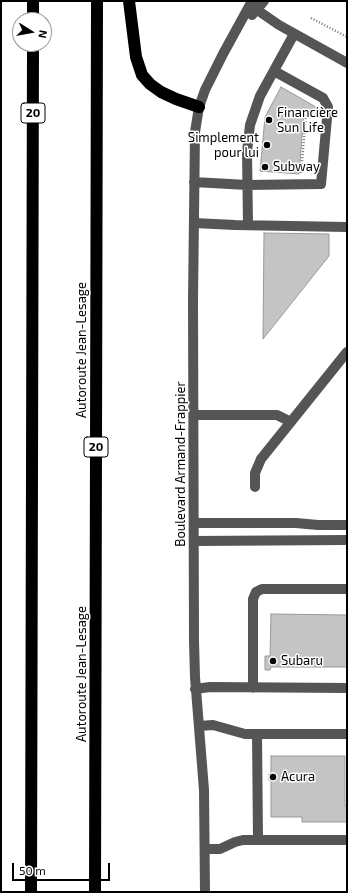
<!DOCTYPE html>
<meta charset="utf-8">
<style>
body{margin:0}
#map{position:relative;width:348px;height:893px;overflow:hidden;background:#fff;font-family:"Exo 2",sans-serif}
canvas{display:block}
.frame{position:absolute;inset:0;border:2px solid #000;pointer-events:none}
.north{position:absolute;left:12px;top:12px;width:40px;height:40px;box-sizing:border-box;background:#fff;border:1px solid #999;border-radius:50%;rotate:101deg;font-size:11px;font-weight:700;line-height:16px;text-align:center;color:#000}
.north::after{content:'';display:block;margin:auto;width:14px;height:18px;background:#000;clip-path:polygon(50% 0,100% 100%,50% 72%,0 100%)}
.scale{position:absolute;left:12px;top:863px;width:98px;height:18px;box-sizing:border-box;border:2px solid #000;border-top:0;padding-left:5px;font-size:12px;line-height:14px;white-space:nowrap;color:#000;-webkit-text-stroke:3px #fff;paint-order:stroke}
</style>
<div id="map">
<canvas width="348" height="893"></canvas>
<div class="frame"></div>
<div class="north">N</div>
<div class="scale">50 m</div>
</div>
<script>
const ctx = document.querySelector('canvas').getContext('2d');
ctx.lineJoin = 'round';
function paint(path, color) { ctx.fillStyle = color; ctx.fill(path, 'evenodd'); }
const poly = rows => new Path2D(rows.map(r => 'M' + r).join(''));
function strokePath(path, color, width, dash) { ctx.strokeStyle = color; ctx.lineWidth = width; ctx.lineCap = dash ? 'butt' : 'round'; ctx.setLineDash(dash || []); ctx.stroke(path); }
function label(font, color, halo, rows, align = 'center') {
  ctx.font = font + ' "Exo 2",sans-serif'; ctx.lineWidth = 3; ctx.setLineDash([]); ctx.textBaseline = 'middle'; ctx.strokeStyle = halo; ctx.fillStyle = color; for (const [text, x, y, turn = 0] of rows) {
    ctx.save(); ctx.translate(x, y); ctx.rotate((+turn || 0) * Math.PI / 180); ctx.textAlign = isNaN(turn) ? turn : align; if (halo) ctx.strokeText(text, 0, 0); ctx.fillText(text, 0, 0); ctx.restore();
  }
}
const building = poly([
 [281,87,316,107,313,113,304,112,299,174,260,171,265,117,281,87],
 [264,233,329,234,329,256,263,339,264,233],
 [271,614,347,615,347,667,271,667,270,670,265,670,265,656,270,656,271,614],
 [271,756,345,756,345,806,347,806,347,822,302,822,302,817,271,817,271,780,269,780,269,774,271,774,271,756]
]);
const path = poly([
 [311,18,347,37],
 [301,173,306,115,317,115]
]);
const minor = poly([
 [250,5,279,25,347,63],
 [252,15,264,1],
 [194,182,247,185,321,184,328,107,323,98,274,71],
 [194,223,235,225,347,227],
 [248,225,247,152,250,125,260,96,294,34],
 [194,415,277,415,291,422],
 [255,487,255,473,261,459,347,352],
 [194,523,296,523,318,525,347,525],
 [194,541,347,540],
 [253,688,253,599,256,592,262,589,347,589],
 [195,689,210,687,347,688],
 [199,726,213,725,245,734,347,734],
 [257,734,258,840],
 [205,849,220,849,235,842,243,840,347,840],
 [205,892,204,790,195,677,194,641,193,300,195,132,199,107,205,90,223,54,252,1]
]);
const highway = poly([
 [129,1,136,57,142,75,150,84,161,92,176,99,199,107],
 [33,20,33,1],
 [31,892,33,44],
 [95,892,97,1]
]);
const markers = [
 [269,120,4,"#000"],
 [267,145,4,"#000"],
 [265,167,4,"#000"],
 [273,661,4,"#000"],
 [273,777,4,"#000"]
];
const shields = [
 [33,113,24],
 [96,447,24]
];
const shieldNames = [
 ["20",33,113],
 ["20",96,447]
];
const poiNames = [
 ["Financière",277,113],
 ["Sun Life",277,128],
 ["Simplement",259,138,"right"],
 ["pour lui",259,153,"right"],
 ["Subway",273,167],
 ["Subaru",281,661],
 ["Acura",281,777]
];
const streetNames = [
 ["Autoroute Jean-Lesage",82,350,-90],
 ["Boulevard Armand-Frappier",181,464,-90],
 ["Autoroute Jean-Lesage",82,674,-90]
];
paint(building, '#c4c4c4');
strokePath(building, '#999', 1);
strokePath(path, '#777', 2.5, [1, 2]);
strokePath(minor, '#555', 10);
strokePath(highway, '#000', 12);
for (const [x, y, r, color] of markers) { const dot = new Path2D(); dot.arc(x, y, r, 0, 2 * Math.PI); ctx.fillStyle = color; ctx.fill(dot); strokePath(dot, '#fff', 1.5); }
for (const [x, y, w] of shields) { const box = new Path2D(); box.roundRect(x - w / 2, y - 10, w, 20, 3); ctx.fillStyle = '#fff'; ctx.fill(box); strokePath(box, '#000', 1); }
label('bold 12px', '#000', null, shieldNames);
label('13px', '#000', '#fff', poiNames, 'left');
label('13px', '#000', '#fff', streetNames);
</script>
